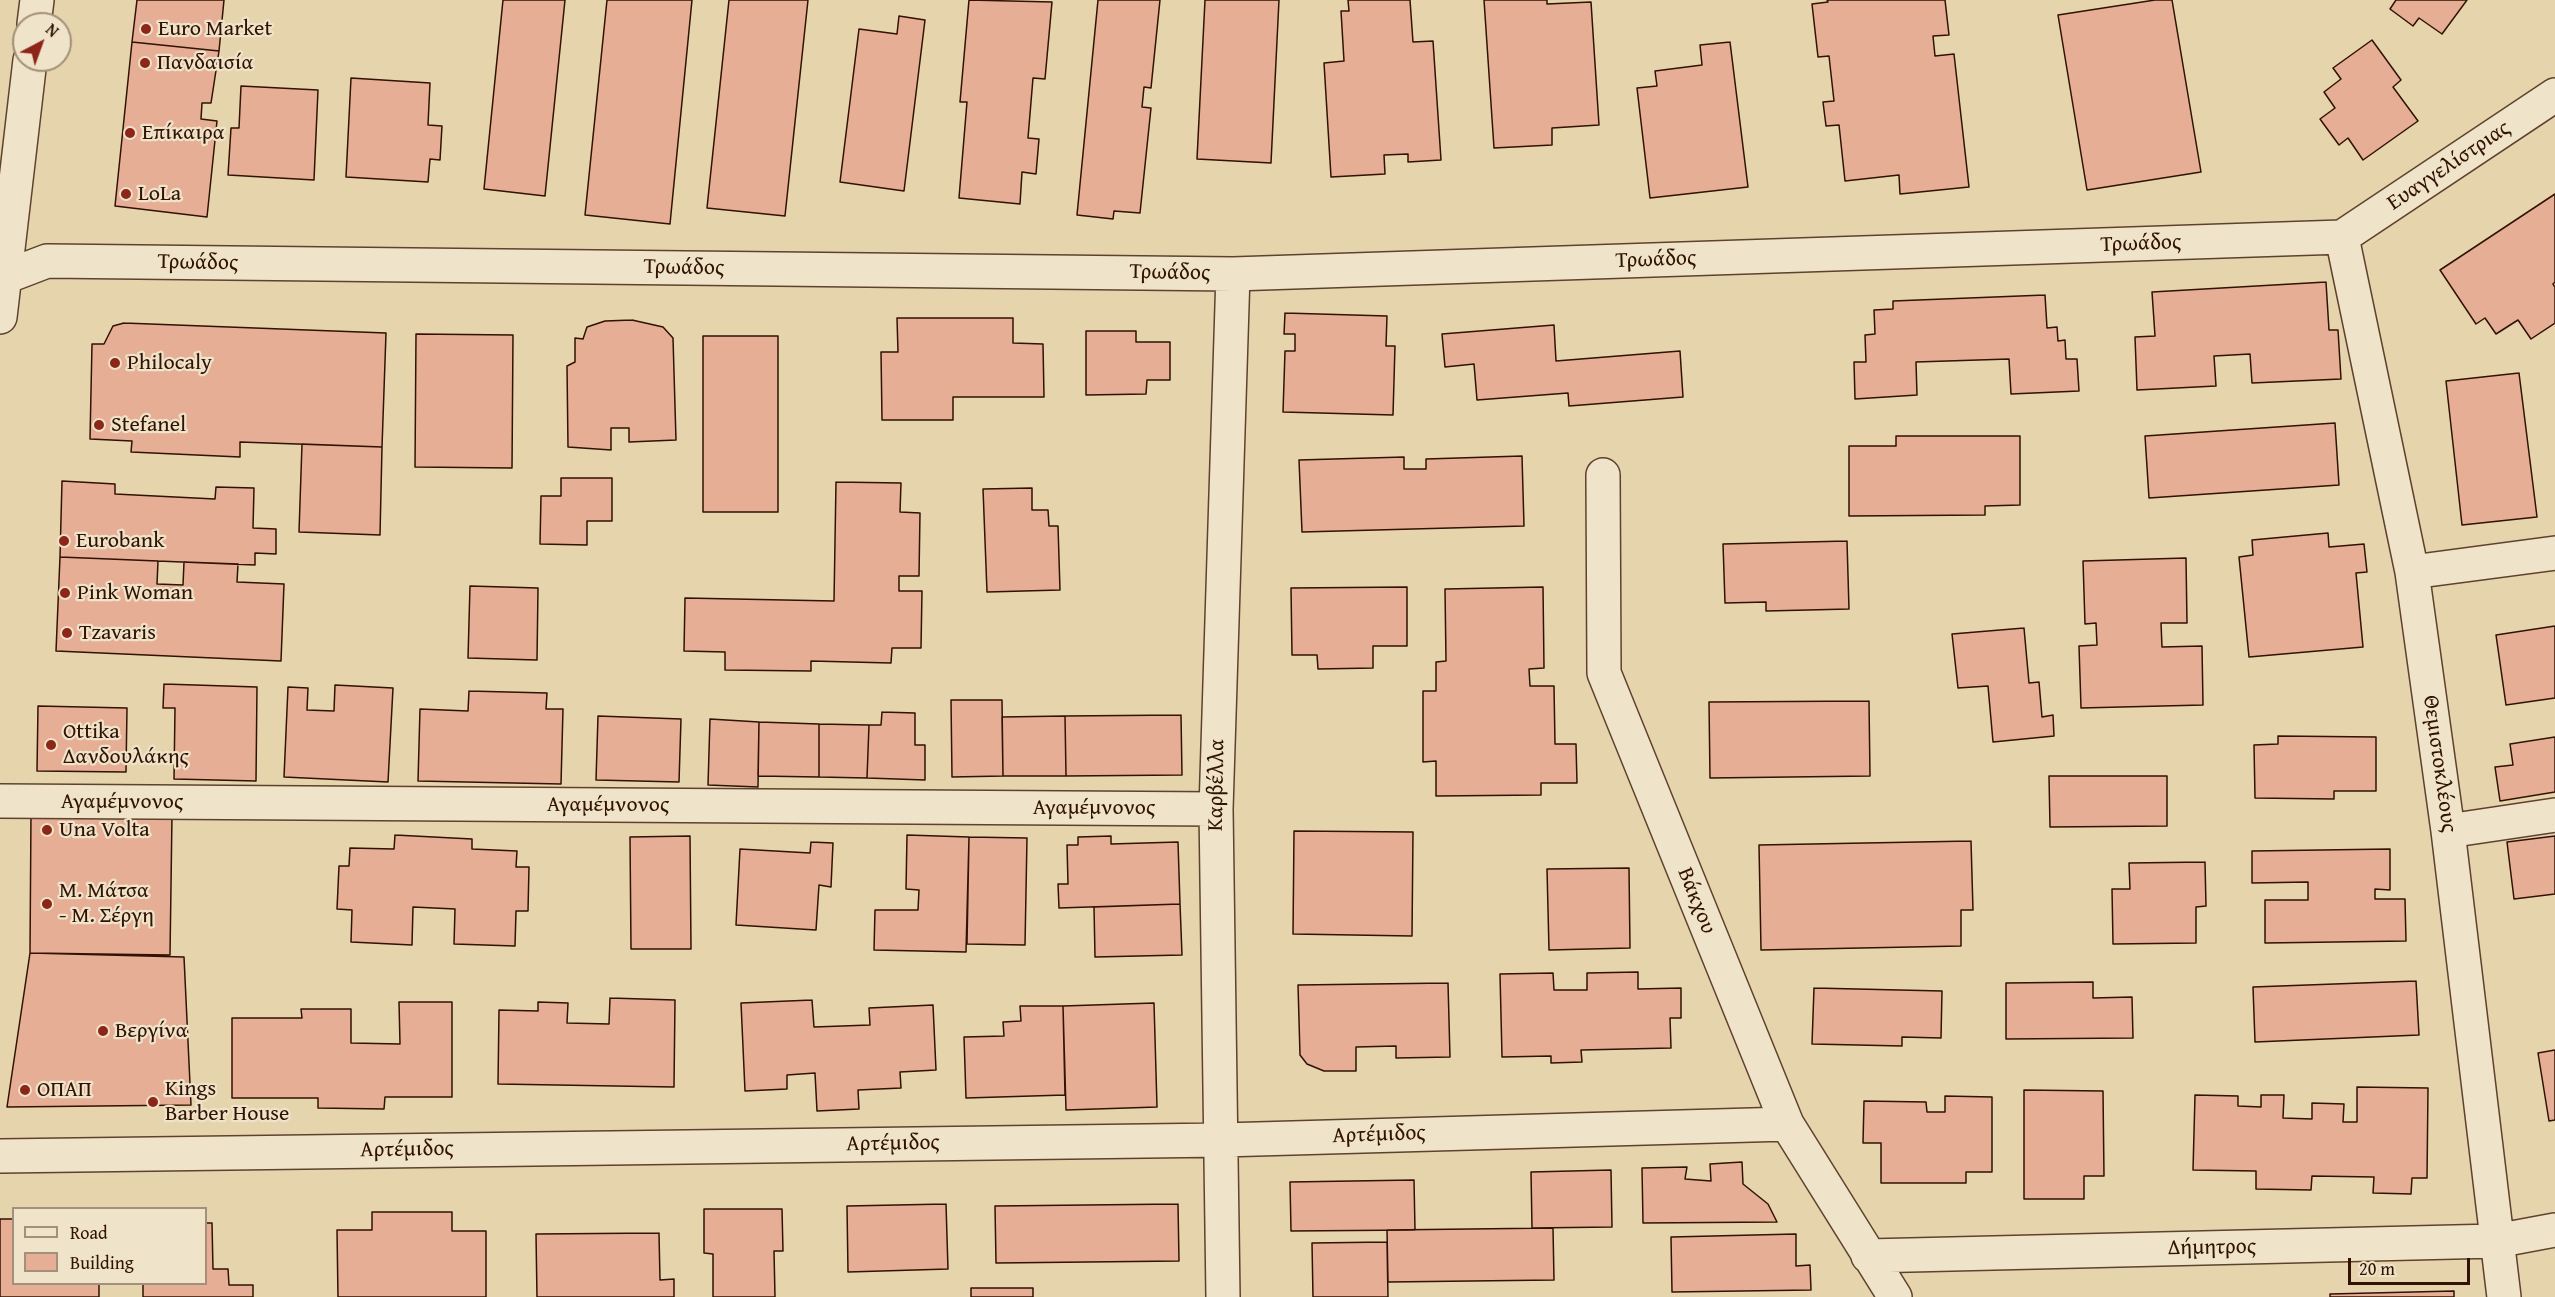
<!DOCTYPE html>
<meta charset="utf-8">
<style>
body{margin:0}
#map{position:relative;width:2555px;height:1297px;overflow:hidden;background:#e6d4ac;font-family:"Gentium Book Plus",serif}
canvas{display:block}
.legend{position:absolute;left:12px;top:1207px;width:195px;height:78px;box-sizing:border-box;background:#efe3c9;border:2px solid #a38f7a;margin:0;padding:8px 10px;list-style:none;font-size:18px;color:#311203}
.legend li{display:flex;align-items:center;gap:12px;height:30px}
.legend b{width:30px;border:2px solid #a38f7a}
.north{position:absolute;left:12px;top:12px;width:60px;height:60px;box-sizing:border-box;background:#efe3c9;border:2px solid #a38f7a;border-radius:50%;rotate:41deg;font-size:16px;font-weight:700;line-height:24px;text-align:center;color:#311203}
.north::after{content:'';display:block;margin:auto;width:21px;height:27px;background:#8f2418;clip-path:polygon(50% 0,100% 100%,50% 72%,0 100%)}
.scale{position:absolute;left:2348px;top:1258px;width:122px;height:27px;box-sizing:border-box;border:3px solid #311203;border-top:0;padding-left:8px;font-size:18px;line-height:21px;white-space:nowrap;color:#311203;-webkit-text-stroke:4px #efe3c9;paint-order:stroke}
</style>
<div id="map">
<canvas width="2555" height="1297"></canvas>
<ul class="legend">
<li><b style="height:8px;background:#efe3c9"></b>Road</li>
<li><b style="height:16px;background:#e5ae95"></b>Building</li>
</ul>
<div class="north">N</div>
<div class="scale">20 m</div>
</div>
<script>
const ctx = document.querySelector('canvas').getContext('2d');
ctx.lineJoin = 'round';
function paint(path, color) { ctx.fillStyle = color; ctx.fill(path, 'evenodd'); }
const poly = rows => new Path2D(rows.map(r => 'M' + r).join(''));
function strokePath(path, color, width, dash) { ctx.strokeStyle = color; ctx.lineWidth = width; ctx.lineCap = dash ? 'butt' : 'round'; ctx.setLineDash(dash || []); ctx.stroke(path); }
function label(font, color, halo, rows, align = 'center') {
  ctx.font = font + ' "Gentium Book Plus",serif'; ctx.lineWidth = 4.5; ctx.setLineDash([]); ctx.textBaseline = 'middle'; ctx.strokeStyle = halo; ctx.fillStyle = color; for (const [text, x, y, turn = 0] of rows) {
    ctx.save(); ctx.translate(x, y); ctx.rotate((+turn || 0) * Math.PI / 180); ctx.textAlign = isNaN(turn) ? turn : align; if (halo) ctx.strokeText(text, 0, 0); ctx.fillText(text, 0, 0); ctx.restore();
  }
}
const building = poly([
 [137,0,224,0,219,51,132,42,137,0],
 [503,0,565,0,545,196,484,189,503,0],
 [607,0,692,0,670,224,585,215,607,0],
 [729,0,808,0,785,216,707,208,729,0],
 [969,0,1052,2,1045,79,1033,78,1028,138,1039,139,1036,174,1022,172,1020,204,959,198,967,102,960,102,969,0],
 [1098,0,1160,0,1151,88,1144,87,1142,107,1151,108,1140,213,1114,211,1113,219,1077,215,1098,0],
 [1205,0,1279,0,1271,163,1197,159,1205,0],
 [1348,0,1410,0,1413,42,1433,41,1441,160,1408,162,1408,154,1384,155,1385,174,1331,177,1324,63,1344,61,1341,11,1349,11,1348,0],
 [1484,0,1547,0,1547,4,1591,2,1599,125,1552,128,1552,145,1494,148,1484,0],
 [1827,0,1945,0,1949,35,1933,36,1935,56,1954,54,1969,187,1900,194,1899,175,1845,181,1839,125,1826,126,1823,102,1834,101,1829,56,1818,57,1812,4,1828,2,1827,0],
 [2155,0,2172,0,2201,172,2087,190,2058,15,2155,0],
 [2396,0,2467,0,2442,34,2419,18,2413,26,2390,9,2396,0],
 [899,16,925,20,904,191,840,182,859,29,897,34,899,16],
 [2372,40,2401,80,2393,87,2418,121,2363,160,2348,138,2339,145,2320,119,2335,108,2324,92,2341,79,2333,68,2372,40],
 [132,42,219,51,211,103,202,103,201,119,217,121,207,217,115,206,132,42],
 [1730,42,1748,187,1650,198,1637,88,1657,86,1655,71,1702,65,1700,45,1730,42],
 [351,78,430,83,428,125,442,126,440,160,430,159,428,182,346,177,351,78],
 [241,86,318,90,314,180,228,175,231,128,239,128,241,86],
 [2555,194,2555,282,2553,284,2555,287,2555,323,2531,339,2518,320,2496,334,2485,318,2476,324,2440,270,2555,194],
 [2326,282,2329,330,2338,330,2341,379,2252,383,2250,354,2214,356,2216,386,2137,390,2135,337,2155,336,2152,292,2326,282],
 [2045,295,2047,328,2057,327,2058,341,2065,340,2066,359,2077,359,2079,391,2011,394,2009,359,1916,362,1917,395,1855,399,1854,362,1866,362,1865,335,1875,334,1874,310,1893,309,1893,301,2045,295],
 [1285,313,1387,316,1386,346,1395,346,1393,415,1283,412,1285,351,1295,351,1295,334,1284,334,1285,313],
 [897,318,1013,318,1013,343,1043,344,1044,397,953,397,953,420,882,420,881,352,898,352,897,318],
 [632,320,663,327,673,338,676,440,629,442,629,428,611,428,611,450,568,447,567,366,575,362,575,338,583,339,587,327,605,321,632,320],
 [124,323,386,333,382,447,240,442,240,457,131,452,132,441,90,439,92,344,104,344,113,326,124,323],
 [1554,325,1556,361,1680,351,1683,397,1569,406,1568,393,1477,400,1474,364,1445,367,1442,334,1554,325],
 [1086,331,1136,331,1136,342,1170,342,1170,380,1147,380,1146,394,1086,395,1086,331],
 [416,334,513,335,512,468,415,467,416,334],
 [703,336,778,336,778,512,703,512,703,336],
 [2519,373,2537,517,2462,525,2446,381,2519,373],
 [2335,423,2339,485,2149,498,2145,436,2335,423],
 [1896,436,2020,436,2020,505,1985,506,1985,515,1849,516,1849,446,1896,446,1896,436],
 [302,444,382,447,380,535,299,532,302,444],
 [1522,456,1524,526,1302,532,1299,460,1404,457,1404,469,1426,469,1426,459,1522,456],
 [561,478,612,478,612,521,587,521,587,545,540,544,541,496,561,496,561,478],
 [62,481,115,484,115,494,215,499,216,487,254,488,253,528,276,529,276,554,255,553,255,565,60,557,62,481],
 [836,482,901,483,900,512,920,513,919,576,899,576,899,591,922,591,921,648,892,648,891,663,811,661,811,671,725,670,725,652,684,651,685,598,834,601,836,482],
 [1032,488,1032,510,1048,510,1049,526,1058,526,1060,590,987,592,983,489,1032,488],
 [2328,533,2329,547,2364,544,2367,572,2356,573,2363,647,2249,657,2239,557,2253,555,2252,540,2328,533],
 [1847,541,1849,609,1766,611,1766,602,1725,603,1723,544,1847,541],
 [60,557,158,561,157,584,183,585,184,562,238,564,237,582,284,584,281,661,56,651,60,557],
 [2186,558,2187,623,2161,623,2162,647,2202,646,2203,705,2081,708,2079,646,2097,645,2096,623,2085,624,2083,561,2186,558],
 [470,586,538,588,537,660,468,658,470,586],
 [1407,587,1407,646,1373,646,1373,668,1318,669,1317,655,1292,655,1291,588,1407,587],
 [1543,587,1544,668,1529,669,1530,686,1554,686,1555,744,1576,744,1577,783,1541,783,1541,795,1436,796,1436,761,1423,762,1423,691,1436,691,1436,662,1446,661,1445,589,1543,587],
 [2555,626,2555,698,2506,705,2496,635,2555,626],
 [2024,628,2029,683,2039,682,2042,717,2053,715,2054,736,1993,742,1988,686,1958,688,1952,634,2024,628],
 [164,684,257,687,256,781,174,779,175,708,163,708,164,684],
 [335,685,393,688,388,782,284,777,288,687,308,688,307,710,334,711,335,685],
 [469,691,547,693,546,709,563,709,561,784,418,781,420,709,468,711,469,691],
 [951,700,1002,700,1003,776,952,777,951,700],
 [1869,701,1870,776,1710,778,1709,702,1869,701],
 [38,706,127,708,126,772,37,771,38,706],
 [882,712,915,713,915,745,925,745,925,780,867,778,869,725,881,725,882,712],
 [1181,715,1182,775,1066,776,1065,716,1181,715],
 [598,716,681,719,679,782,596,780,598,716],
 [1065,716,1066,776,1003,776,1002,717,1065,716],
 [710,719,759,722,758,787,708,785,710,719],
 [759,722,819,724,819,777,758,776,759,722],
 [819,724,869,725,867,778,819,777,819,724],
 [2278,736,2376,737,2376,791,2334,791,2334,799,2255,798,2254,745,2278,744,2278,736],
 [2555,737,2555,792,2500,801,2495,767,2513,765,2510,744,2555,737],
 [2049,776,2167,776,2167,826,2050,827,2049,776],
 [31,813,172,815,170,955,30,953,31,813],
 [1294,831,1413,832,1412,936,1293,934,1294,831],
 [395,835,472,839,472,849,517,851,516,867,529,867,528,911,516,911,515,946,454,944,455,909,413,907,412,945,351,942,352,910,337,909,339,866,349,866,350,848,394,849,395,835],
 [907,835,969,837,966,952,874,950,875,910,918,910,919,890,906,889,907,835],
 [690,836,691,949,631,949,630,837,690,836],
 [1111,836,1111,844,1178,842,1180,904,1059,908,1058,884,1068,884,1067,845,1078,845,1078,837,1111,836],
 [2555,836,2555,894,2514,899,2507,842,2555,836],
 [969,837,1027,838,1025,945,967,944,969,837],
 [1971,841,1973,910,1961,910,1961,946,1761,950,1759,845,1971,841],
 [811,842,833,843,831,887,819,885,816,930,736,925,740,849,810,853,811,842],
 [2390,849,2390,890,2375,889,2375,899,2405,899,2406,941,2265,943,2265,900,2308,900,2308,882,2252,883,2252,851,2390,849],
 [2205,862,2206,906,2196,907,2196,943,2113,944,2112,889,2130,889,2129,863,2205,862],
 [1629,868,1630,948,1549,950,1547,869,1629,868],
 [1180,904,1182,955,1095,957,1094,907,1180,904],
 [30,953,184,957,191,1105,7,1107,30,953],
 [1638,972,1638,989,1681,988,1681,1018,1670,1018,1671,1048,1581,1050,1582,1062,1551,1063,1551,1056,1502,1057,1500,974,1553,973,1554,990,1587,990,1587,973,1638,972],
 [2416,981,2419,1035,2255,1042,2253,987,2416,981],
 [2093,982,2093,998,2132,997,2133,1038,2006,1039,2006,983,2093,982],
 [1448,983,1450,1057,1396,1058,1396,1046,1356,1047,1356,1071,1324,1071,1307,1064,1300,1055,1298,985,1448,983],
 [1814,988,1942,991,1941,1038,1902,1037,1902,1046,1812,1044,1814,988],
 [610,998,675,1000,674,1087,498,1084,499,1010,538,1011,538,1002,568,1003,567,1023,609,1024,610,998],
 [812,1000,814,1027,870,1025,869,1008,933,1005,936,1070,900,1072,901,1088,858,1090,859,1109,817,1111,815,1073,787,1075,787,1089,745,1091,741,1003,812,1000],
 [399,1002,452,1002,452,1097,385,1097,384,1109,318,1108,318,1098,232,1098,232,1018,302,1018,301,1009,351,1009,351,1043,400,1044,399,1002],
 [1154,1003,1157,1107,1066,1110,1063,1006,1154,1003],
 [1020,1006,1063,1006,1065,1095,966,1098,964,1037,1004,1036,1003,1022,1021,1021,1020,1006],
 [2555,1050,2555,1120,2549,1121,2538,1053,2555,1050],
 [2357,1087,2428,1088,2427,1178,2412,1178,2411,1194,2373,1193,2374,1177,2312,1176,2311,1190,2256,1189,2256,1171,2193,1170,2195,1095,2238,1096,2238,1106,2261,1107,2261,1095,2284,1095,2283,1118,2312,1119,2312,1103,2344,1104,2343,1122,2357,1122,2357,1087],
 [2024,1090,2103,1091,2104,1176,2084,1176,2084,1199,2024,1199,2024,1090],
 [1945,1096,1992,1097,1992,1172,1966,1172,1966,1183,1881,1183,1881,1143,1863,1143,1864,1101,1926,1102,1927,1112,1945,1112,1945,1096],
 [1742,1162,1743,1184,1768,1204,1777,1222,1643,1223,1642,1168,1687,1167,1685,1179,1711,1181,1710,1164,1742,1162],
 [1611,1170,1612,1227,1532,1228,1531,1172,1611,1170],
 [1414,1180,1415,1230,1291,1231,1290,1182,1414,1180],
 [946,1204,948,1269,848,1272,847,1206,946,1204],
 [1178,1204,1179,1261,996,1263,995,1206,1178,1204],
 [704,1209,782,1209,783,1251,774,1251,775,1297,713,1297,713,1254,704,1253,704,1209],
 [372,1212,452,1212,452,1231,486,1231,486,1297,338,1297,337,1230,372,1230,372,1212],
 [0,1219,14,1219,14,1284,99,1284,99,1297,0,1297,0,1219],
 [206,1223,212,1223,213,1269,228,1269,229,1285,253,1285,253,1297,143,1297,143,1284,206,1284,206,1223],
 [1553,1228,1554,1280,1388,1282,1387,1230,1553,1228],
 [659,1233,660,1280,674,1279,674,1297,537,1297,536,1234,659,1233],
 [1796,1234,1796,1266,1810,1265,1811,1290,1672,1292,1671,1237,1796,1234],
 [1387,1242,1388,1297,1313,1297,1312,1243,1387,1242],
 [971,1288,1033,1288,1033,1297,971,1297,971,1288],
 [2454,1291,2454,1297,2330,1297,2330,1294,2454,1291]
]);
const minor = poly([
 [34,24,37,0],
 [2342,237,2412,572,2448,831,2504,1297],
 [2342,237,2555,95],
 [0,279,47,261,1233,274,2342,237],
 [0,317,30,60],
 [1603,475,1604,673,1787,1124,1895,1297],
 [2412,572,2555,553],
 [0,801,1216,809],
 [2448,831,2555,815],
 [0,1156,1222,1140,1787,1124],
 [1868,1256,2496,1241,2555,1230],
 [1223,1297,1216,809,1233,274]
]);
const markers = [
 [146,29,6,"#8f2418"],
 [145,63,6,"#8f2418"],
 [130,133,6,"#8f2418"],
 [126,194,6,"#8f2418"],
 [115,363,6,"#8f2418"],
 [99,425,6,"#8f2418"],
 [64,541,6,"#8f2418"],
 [65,593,6,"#8f2418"],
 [67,633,6,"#8f2418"],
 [51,745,6,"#8f2418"],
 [47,830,6,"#8f2418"],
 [47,904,6,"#8f2418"],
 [103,1031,6,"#8f2418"],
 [25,1090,6,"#8f2418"],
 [153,1102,6,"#8f2418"]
];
const poiNames = [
 ["Euro Market",158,29],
 ["Πανδαισία",157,63],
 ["Επίκαιρα",142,133],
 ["LoLa",138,194],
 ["Philocaly",127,363],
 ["Stefanel",111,425],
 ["Eurobank",76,541],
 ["Pink Woman",77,593],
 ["Tzavaris",79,633],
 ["Ottika",63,732],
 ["Δανδουλάκης",63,757],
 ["Una Volta",59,830],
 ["Μ. Μάτσα",59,891],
 ["- Μ. Σέργη",59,916],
 ["Βεργίνα",115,1031],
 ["Kings",165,1089],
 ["Barber House",165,1114],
 ["ΟΠΑΠ",37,1090]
];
const streetNames = [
 ["Ευαγγελίστριας",2449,166,-34],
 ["Τρωάδος",2141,244,-2],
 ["Τρωάδος",1656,260,-2],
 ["Τρωάδος",198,263,1],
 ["Τρωάδος",684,268,1],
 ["Τρωάδος",1170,273,1],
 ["Θεμιστοκλέους",2439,764,82],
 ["Καρβέλλα",1217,785,-89],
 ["Αγαμέμνονος",122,802],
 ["Αγαμέμνονος",608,805],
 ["Αγαμέμνονος",1094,808],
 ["Βάκχου",1696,901,68],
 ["Αρτέμιδος",1379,1135,-2],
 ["Αρτέμιδος",893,1144,-1],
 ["Αρτέμιδος",407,1150,-1],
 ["Δήμητρος",2212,1248,-1]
];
paint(building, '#e5ae95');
strokePath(building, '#311203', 1.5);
strokePath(minor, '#5e422d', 36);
strokePath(minor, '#efe3c9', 33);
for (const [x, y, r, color] of markers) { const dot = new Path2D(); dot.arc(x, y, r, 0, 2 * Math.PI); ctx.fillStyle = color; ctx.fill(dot); strokePath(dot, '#efe3c9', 2); }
label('22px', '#311203', '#efe3c9', poiNames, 'left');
label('22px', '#311203', '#efe3c9', streetNames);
</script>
